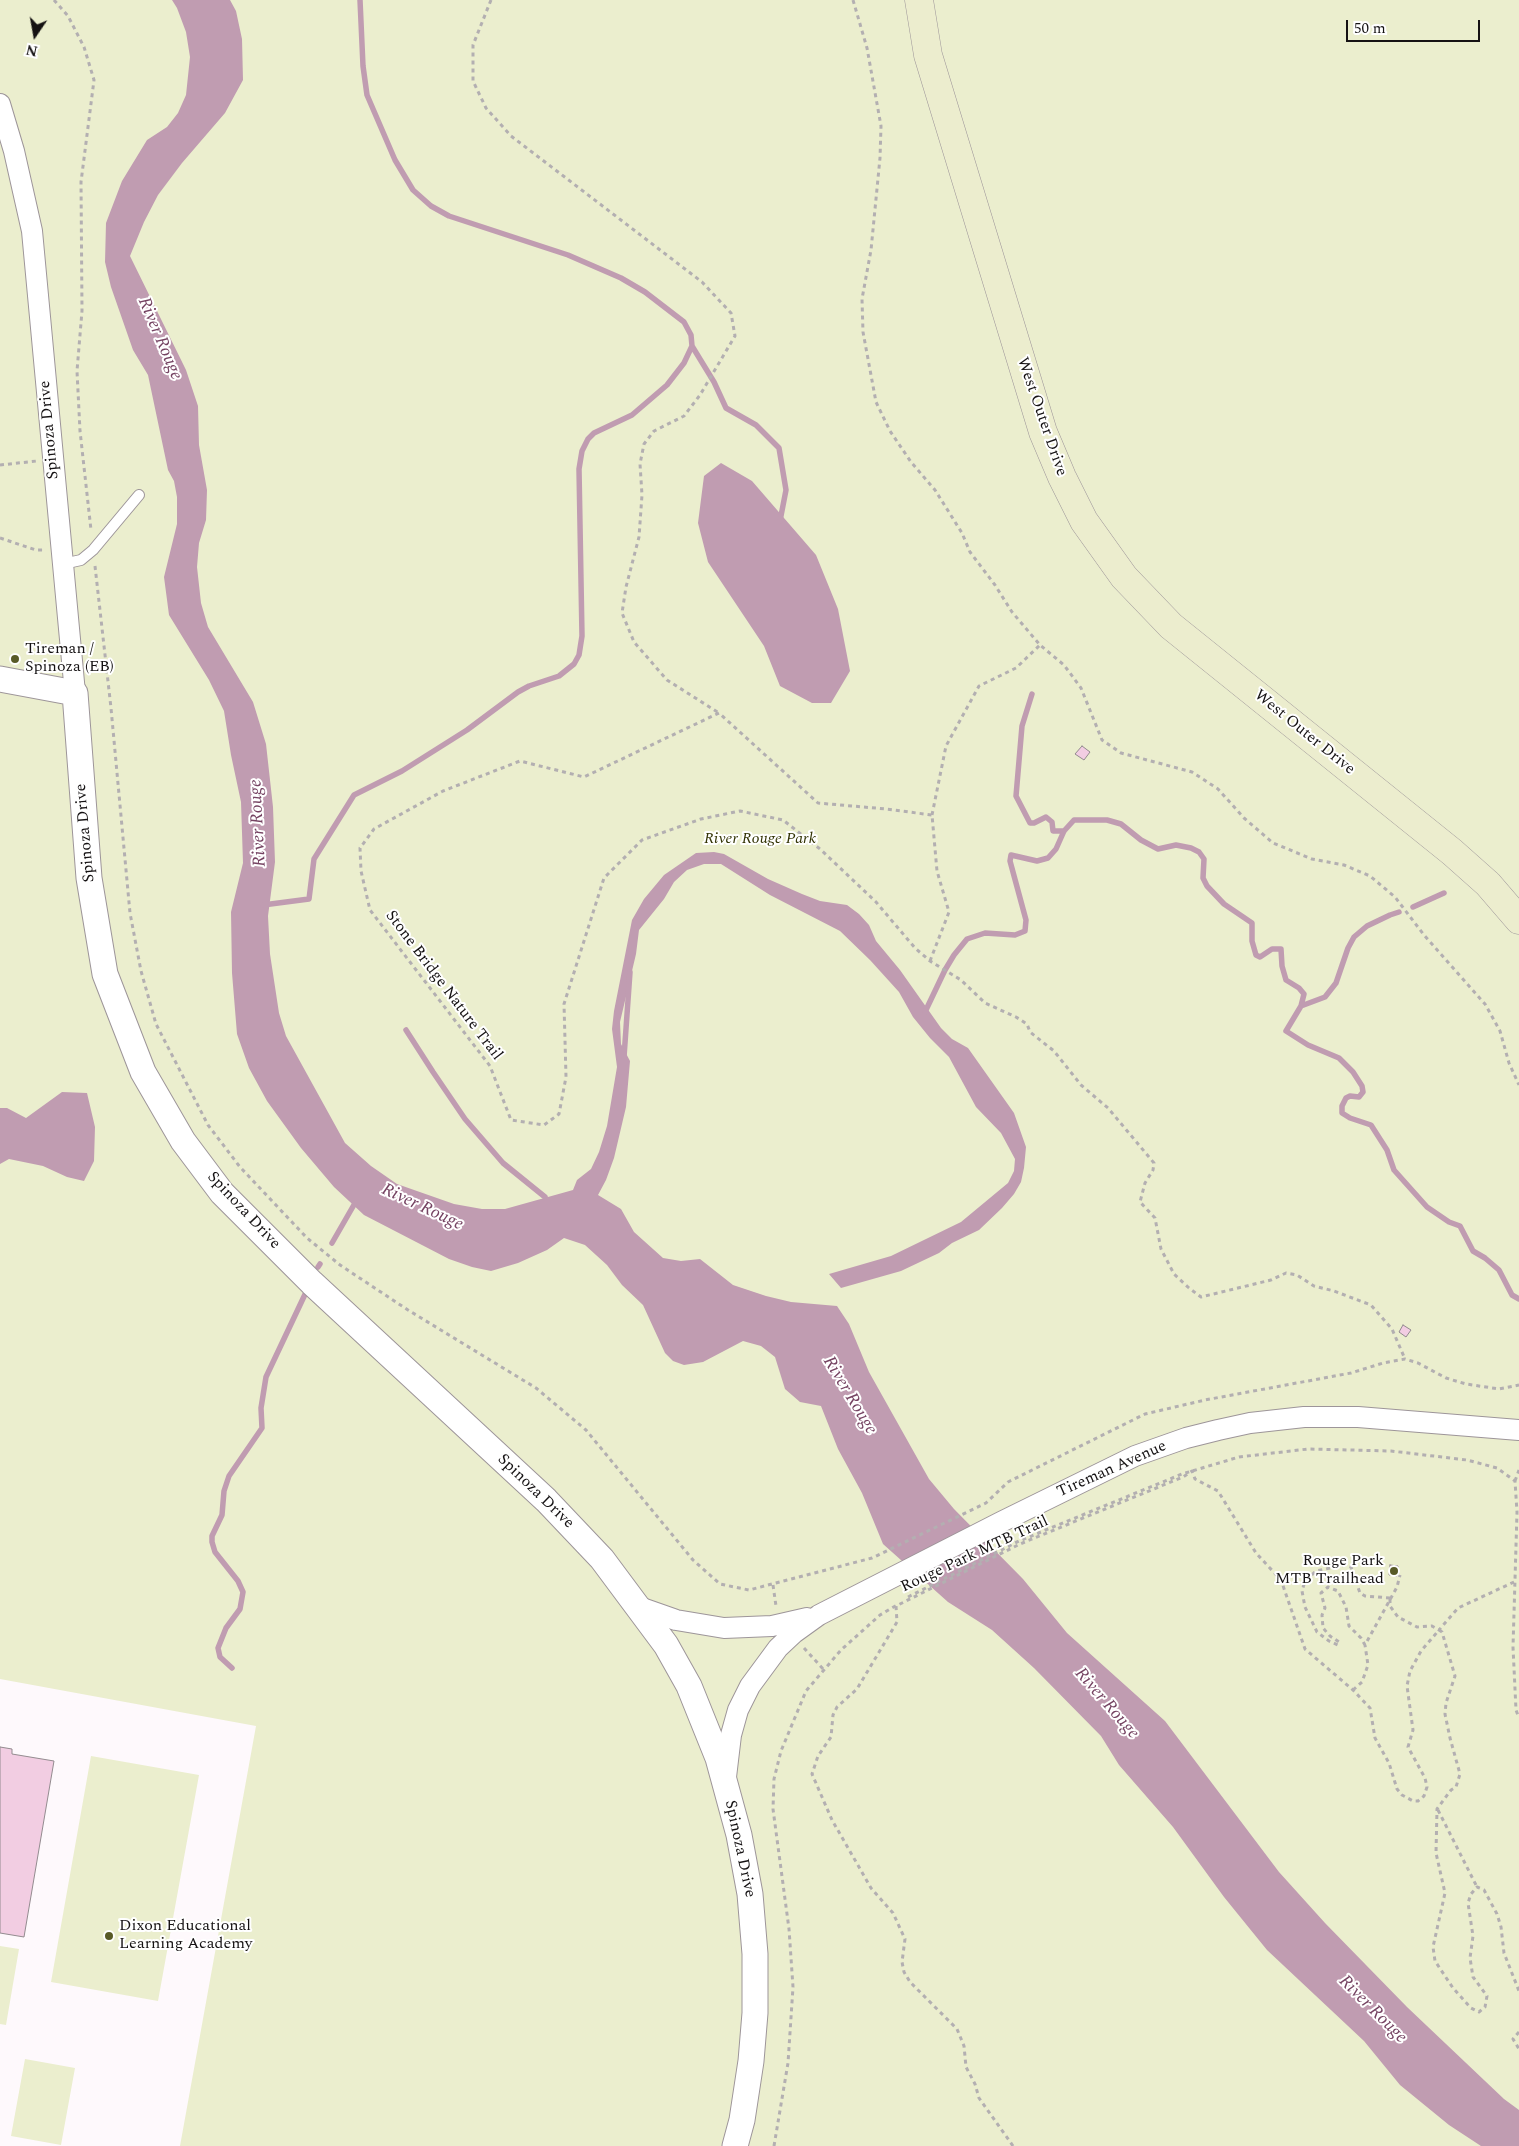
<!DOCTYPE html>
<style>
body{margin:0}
#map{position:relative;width:1519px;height:2146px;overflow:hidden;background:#fef9fc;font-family:Spectral,serif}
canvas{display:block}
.north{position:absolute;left:10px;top:10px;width:50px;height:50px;-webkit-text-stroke:4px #fff;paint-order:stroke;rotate:192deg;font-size:14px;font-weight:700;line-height:20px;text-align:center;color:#151213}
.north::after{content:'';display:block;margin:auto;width:18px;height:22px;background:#151213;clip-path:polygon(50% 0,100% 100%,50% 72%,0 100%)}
.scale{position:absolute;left:1346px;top:20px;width:134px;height:22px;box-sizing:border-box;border:2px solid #151213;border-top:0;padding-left:6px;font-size:15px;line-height:18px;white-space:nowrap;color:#151213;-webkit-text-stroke:4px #fff;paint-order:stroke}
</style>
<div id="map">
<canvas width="1519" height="2146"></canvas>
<div class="north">N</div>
<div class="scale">50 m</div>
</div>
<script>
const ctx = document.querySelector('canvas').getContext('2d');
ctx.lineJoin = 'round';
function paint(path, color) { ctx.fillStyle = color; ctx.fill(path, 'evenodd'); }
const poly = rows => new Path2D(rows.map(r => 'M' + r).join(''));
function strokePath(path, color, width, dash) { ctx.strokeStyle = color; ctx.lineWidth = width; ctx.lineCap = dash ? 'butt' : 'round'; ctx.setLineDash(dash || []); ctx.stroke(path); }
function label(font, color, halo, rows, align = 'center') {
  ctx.font = font + ' Spectral,serif'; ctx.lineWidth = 4; ctx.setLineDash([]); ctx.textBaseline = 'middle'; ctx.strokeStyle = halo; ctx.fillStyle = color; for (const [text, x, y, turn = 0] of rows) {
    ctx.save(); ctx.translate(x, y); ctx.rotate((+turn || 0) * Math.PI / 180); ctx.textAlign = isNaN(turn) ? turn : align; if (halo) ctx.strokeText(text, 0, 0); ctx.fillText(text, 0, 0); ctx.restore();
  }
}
const green = poly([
 [0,0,1519,0,1519,2146,180,2146,256,1726,0,1679],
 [91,1756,199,1775,158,2001,51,1982],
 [0,1946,19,1949,6,2025,0,2024],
 [25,2059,75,2068,61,2145,11,2136]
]);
const water = poly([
 [172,0,230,0,236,11,242,39,243,80,225,113,182,163,158,195,144,222,130,256,186,370,198,406,199,445,207,490,206,520,199,543,197,567,201,603,208,627,253,702,266,744,273,807,275,862,268,916,270,954,279,1013,286,1036,345,1143,371,1166,397,1184,454,1204,482,1209,505,1209,573,1190,577,1180,591,1169,599,1152,607,1126,617,1067,612,1029,614,1011,632,920,644,899,664,875,696,853,714,852,724,854,768,879,802,894,820,901,847,905,859,914,869,925,876,941,900,970,941,1028,952,1039,968,1048,1014,1113,1026,1147,1024,1168,1021,1182,1014,1194,1002,1208,979,1230,952,1243,939,1253,901,1271,841,1288,829,1274,891,1256,961,1222,1008,1183,1014,1171,1015,1159,1001,1133,976,1107,949,1057,930,1038,913,1017,899,992,870,960,840,931,770,895,721,864,704,864,687,870,674,882,664,899,639,930,636,954,620,1022,621,1044,630,1061,626,1107,614,1158,606,1180,598,1195,621,1209,634,1232,663,1258,681,1261,700,1259,733,1285,766,1296,791,1302,837,1306,849,1324,869,1372,929,1479,954,1509,1023,1579,1067,1633,1165,1721,1279,1872,1325,1923,1407,2007,1504,2099,1519,2110,1519,2146,1481,2146,1449,2125,1400,2085,1364,2041,1267,1950,1224,1897,1173,1827,1119,1765,1101,1736,1034,1668,992,1630,948,1602,883,1544,862,1493,838,1449,821,1406,800,1402,785,1389,775,1357,761,1346,743,1341,703,1362,684,1365,673,1361,665,1353,643,1305,622,1285,607,1265,585,1245,564,1238,547,1250,518,1263,491,1271,472,1267,449,1259,364,1215,334,1187,301,1148,267,1101,249,1068,237,1034,232,973,231,912,243,863,241,802,231,755,224,711,209,680,169,615,164,577,177,524,177,497,174,481,168,470,148,375,133,350,111,287,105,262,106,223,122,181,147,140,167,127,178,113,186,95,190,57,186,32,177,8],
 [721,463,752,481,816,555,838,609,850,671,831,703,812,703,780,686,764,646,708,562,698,523,704,476],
 [62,1092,87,1093,95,1127,94,1161,84,1181,67,1177,43,1166,9,1159,0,1164,0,1108,7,1108,26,1118]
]);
const stream = poly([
 [692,346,714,382,726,408,756,425,779,448,786,490,780,521],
 [1032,694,1022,726,1016,796,1030,823,1034,823,1046,817,1052,822,1053,831,1064,831],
 [263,905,309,899,314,859,354,795,402,771,467,730,518,692,529,686,559,676,574,664,579,655,582,636,579,469,582,451,588,439,594,433,632,415,667,385,684,363,692,346,691,335,684,322,645,292,621,278,568,255,449,216,431,206,413,190,395,160,367,95,363,66,360,0],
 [1413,907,1444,893],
 [1301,1006,1325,997,1336,983,1348,948,1354,937,1367,926,1390,915,1399,912],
 [925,1012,945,970,954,955,967,939,985,933,1015,935,1025,931,1026,920,1010,861,1011,855,1037,861,1048,858,1056,849,1064,831,1074,820,1107,820,1121,824,1141,840,1158,849,1176,845,1191,848,1199,852,1204,859,1203,878,1207,886,1224,904,1252,923,1252,941,1256,955,1260,957,1272,949,1281,949,1282,966,1286,980,1299,988,1304,994,1301,1006,1286,1031,1308,1045,1339,1058,1353,1072,1362,1086,1363,1092,1359,1097,1350,1096,1346,1098,1342,1106,1342,1113,1350,1118,1371,1125,1387,1150,1394,1170,1427,1207,1449,1222,1460,1226,1473,1251,1485,1258,1499,1270,1512,1295,1519,1299],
 [406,1030,433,1072,465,1119,503,1163,545,1197],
 [624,1057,630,972],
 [332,1243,355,1203],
 [318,1267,320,1264],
 [232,1668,220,1657,218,1648,226,1628,240,1609,243,1592,238,1581,215,1552,212,1542,212,1536,222,1515,224,1491,229,1476,262,1428,261,1408,266,1377,308,1288]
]);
const building = poly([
 [1082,746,1090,752,1084,760,1075,754,1082,746],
 [1403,1325,1411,1330,1406,1337,1399,1332,1403,1325],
 [1390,1565,1398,1566,1397,1576,1389,1575,1390,1565],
 [0,1747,12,1749,12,1754,54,1761,24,1937,0,1933,0,1747]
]);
const path = poly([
 [54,0,68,16,84,47,94,80,81,182,82,311,77,371,80,431,91,530],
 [491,0,473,45,473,81,486,108,511,136,702,282,731,313,735,336,700,395,684,416,654,431,644,444,640,464,642,495,639,537,626,587,622,613,634,642,667,680,719,713],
 [853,0,867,48,881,126,880,158,871,250,862,299,863,332,876,402,890,431,911,462,935,490,962,533,970,552,995,585,1012,612,1040,645,1064,665,1081,688,1102,740,1121,753,1192,772,1218,789,1244,818,1273,843,1312,859,1344,865,1370,876,1395,897,1424,935,1485,1004,1500,1031,1509,1063,1519,1085],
 [0,465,37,461],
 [0,538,36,550,44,550],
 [95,566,111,708,130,913,141,971,156,1024,208,1125,240,1167,307,1238,340,1265,408,1310,536,1388,586,1430,693,1560,720,1584,749,1590,872,1558,986,1503,1008,1482,1145,1414,1205,1400,1351,1373,1383,1363,1405,1359,1418,1363,1446,1378,1466,1384,1499,1389,1519,1385],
 [932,815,946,746,979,686,1016,668,1040,645],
 [930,961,949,912,937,871,932,815,886,809,818,803,719,713,584,777,520,761,443,791,374,829,360,848,361,871,370,910,490,1066,511,1120,544,1125,559,1114,566,1077,564,1004,604,878,642,840,701,819,740,811,783,820,820,849,876,902,915,948,930,961,961,980,985,1003,1016,1017,1027,1024,1030,1032,1054,1051,1081,1085,1108,1108,1154,1163,1153,1170,1145,1183,1140,1202,1155,1218,1161,1249,1174,1274,1189,1288,1201,1297,1271,1280,1286,1273,1297,1275,1314,1286,1334,1291,1371,1305,1392,1329,1405,1359],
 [1515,1481,1519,1470],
 [773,1585,776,1606],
 [908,1597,1019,1541,1182,1474,1239,1457,1308,1449,1391,1451,1467,1460,1497,1468,1515,1481,1517,1512,1513,1647,1516,1710,1519,1718],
 [1390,1598,1365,1596,1360,1593,1351,1567,1345,1565,1316,1571,1305,1581,1302,1591,1305,1607,1317,1632,1329,1641,1338,1645,1339,1642,1330,1636,1323,1628,1322,1615,1325,1608,1321,1593,1328,1587,1338,1591,1346,1607,1349,1626,1361,1638,1365,1645,1397,1587,1400,1575],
 [1390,1599,1390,1606,1398,1617,1417,1627,1432,1626,1439,1630,1458,1608,1514,1582],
 [804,1648,824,1670],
 [1353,1690,1362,1682,1368,1665,1365,1645],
 [1438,1810,1477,1887],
 [1519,2032,1513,2039,1519,2049],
 [774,2146,788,2063,793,1987,789,1929,773,1809,774,1779,781,1751,806,1691,841,1650,880,1615,897,1605],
 [1013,2146,979,2098,975,2084,966,2067,964,2046,957,2029,910,1982,904,1972,902,1962,905,1939,893,1913,871,1888,832,1820,812,1774,818,1756,831,1737,833,1715,837,1707,857,1689,897,1622,896,1606,1020,1544,1183,1477,1192,1471,1195,1479,1218,1491,1256,1553,1281,1580,1305,1649,1353,1690,1370,1708,1375,1738,1389,1763,1397,1789,1402,1795,1413,1801,1418,1801,1424,1796,1427,1787,1425,1778,1408,1747,1413,1730,1407,1686,1410,1671,1421,1651,1439,1630,1442,1632,1455,1676,1446,1703,1445,1714,1450,1738,1460,1774,1456,1787,1451,1790,1437,1809,1436,1853,1445,1893,1433,1947,1435,1961,1453,1988,1471,2008,1479,2012,1485,2007,1487,1996,1473,1977,1470,1958,1473,1936,1468,1903,1471,1894,1477,1887,1484,1890,1497,1914,1501,1927,1504,1953,1519,1991]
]);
const service = poly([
 [63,564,81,560,93,550,139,495]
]);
const minor = poly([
 [0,104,14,151,32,231,75,693],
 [639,1607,676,1620,724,1628,772,1626,807,1618],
 [726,1777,731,1735,738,1710,750,1686,778,1648,794,1633,819,1615,1001,1522,1135,1456,1186,1438,1218,1430,1250,1423,1304,1417,1358,1417,1519,1430]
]);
const tertiary = poly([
 [0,679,75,693,89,878,105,974,143,1072,183,1141,222,1193,312,1283,546,1500,602,1559,666,1645,689,1686,718,1758,739,1835,750,1894,755,1954,755,2013,751,2061,742,2120,735,2146]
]);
const secondary = poly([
 [919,0,928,55,1043,432,1062,477,1084,521,1124,577,1171,626,1452,852,1488,884,1519,920]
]);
const markers = [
 [15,659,5,"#585a27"],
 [1394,1571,5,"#585a27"],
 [109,1936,5,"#585a27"]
];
const streetNames = [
 ["West Outer Drive",1041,417,71],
 ["Spinoza Drive",50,430,-95],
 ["West Outer Drive",1304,733,39],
 ["Spinoza Drive",86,833,-95],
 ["Stone Bridge Nature Trail",443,986,53],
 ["Spinoza Drive",243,1211,47],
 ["Tireman Avenue",1112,1470,-24],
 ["Spinoza Drive",535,1492,44],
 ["Rouge Park MTB Trail",975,1555,-25],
 ["Spinoza Drive",739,1849,78]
];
const poiNames = [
 ["Tireman /",25,650],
 ["Spinoza (EB)",25,668],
 ["Rouge Park",1384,1562,"right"],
 ["MTB Trailhead",1384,1580,"right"],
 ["Dixon Educational",119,1927],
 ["Learning Academy",119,1945]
];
const parkNames = [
 ["River Rouge Park",760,840]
];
const waterNames = [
 ["River Rouge",159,339,67],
 ["River Rouge",259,823,-93],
 ["River Rouge",422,1208,25],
 ["River Rouge",849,1396,59],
 ["River Rouge",1106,1704,49],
 ["River Rouge",1372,2010,45]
];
paint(green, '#ebeece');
paint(water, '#c09cb1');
strokePath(stream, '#c09cb1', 5.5);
paint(building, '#f2cde2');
strokePath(building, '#938b8f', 1);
strokePath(service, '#9d9599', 12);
strokePath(minor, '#9d9599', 22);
strokePath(tertiary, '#9d9599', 27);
strokePath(secondary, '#9d9599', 29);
strokePath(path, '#b3afb1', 3, [4, 4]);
strokePath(service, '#fff', 10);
strokePath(minor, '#fff', 20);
strokePath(tertiary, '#fff', 25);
strokePath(secondary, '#ecedce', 28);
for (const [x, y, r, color] of markers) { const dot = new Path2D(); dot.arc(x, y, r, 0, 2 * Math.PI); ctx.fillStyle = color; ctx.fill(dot); strokePath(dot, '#fff', 2); }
label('16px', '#151213', '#fff', streetNames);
label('16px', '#151213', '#fff', poiNames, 'left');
label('italic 16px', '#333405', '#fff', parkNames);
label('italic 18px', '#754362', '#fff', waterNames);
</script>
